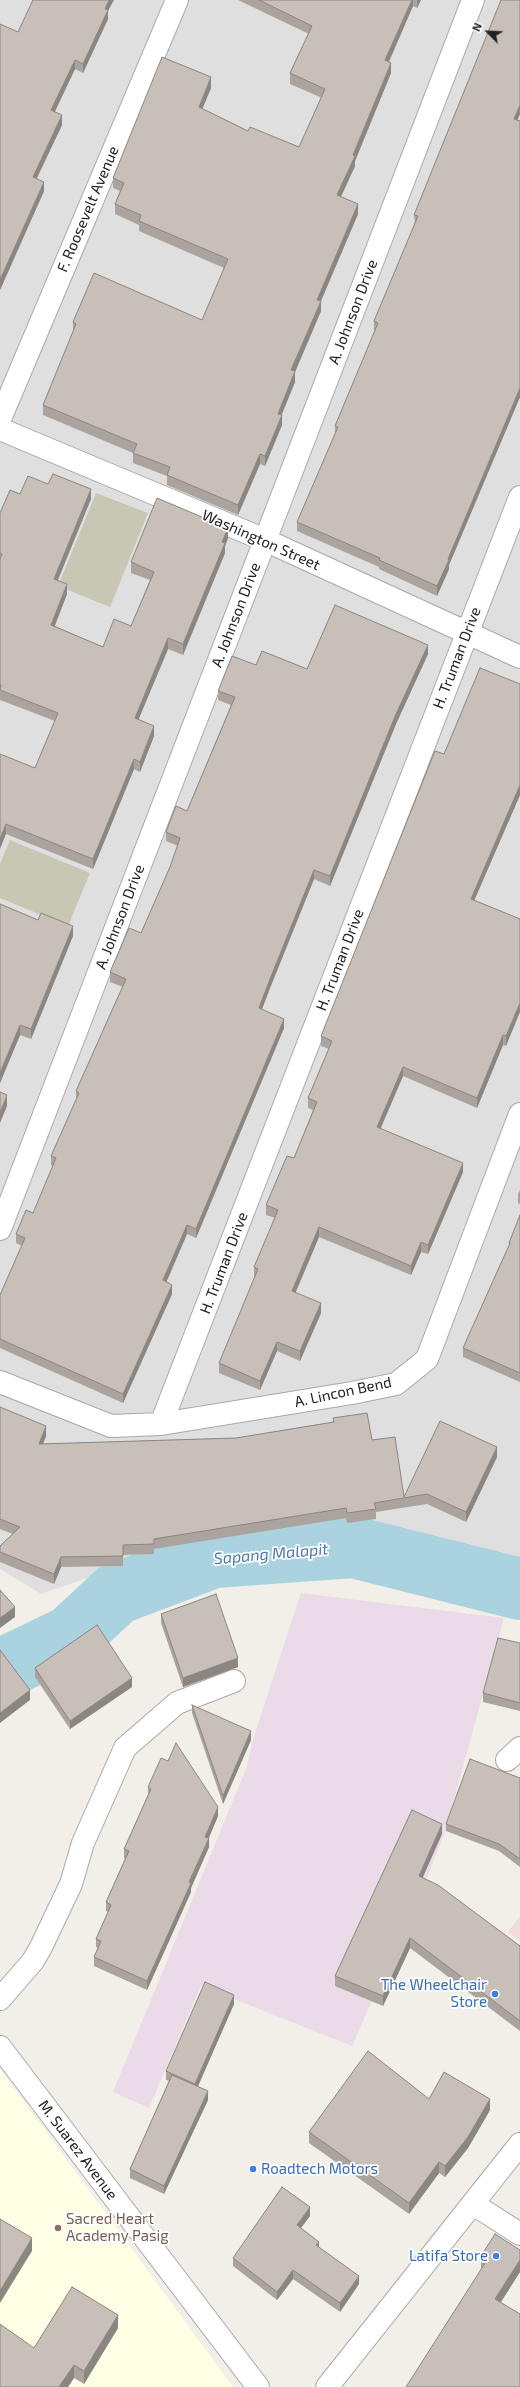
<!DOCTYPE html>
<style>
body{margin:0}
#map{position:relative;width:520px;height:2387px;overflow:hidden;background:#f2efe9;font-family:"Exo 2",sans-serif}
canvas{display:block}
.north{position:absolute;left:468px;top:12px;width:40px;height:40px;-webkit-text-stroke:3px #fff;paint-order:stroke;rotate:294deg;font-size:11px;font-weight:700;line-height:16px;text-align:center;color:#222}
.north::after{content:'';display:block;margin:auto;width:14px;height:18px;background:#222;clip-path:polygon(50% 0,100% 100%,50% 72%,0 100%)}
</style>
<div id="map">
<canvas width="520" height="2387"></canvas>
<div class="north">N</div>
</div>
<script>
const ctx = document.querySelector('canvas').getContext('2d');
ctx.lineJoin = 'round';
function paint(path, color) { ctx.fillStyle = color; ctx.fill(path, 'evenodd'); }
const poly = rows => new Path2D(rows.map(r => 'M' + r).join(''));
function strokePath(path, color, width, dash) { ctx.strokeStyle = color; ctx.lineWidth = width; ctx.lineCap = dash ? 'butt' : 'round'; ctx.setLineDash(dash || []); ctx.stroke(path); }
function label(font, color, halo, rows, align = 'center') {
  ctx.font = font + ' "Exo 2",sans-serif'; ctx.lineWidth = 3.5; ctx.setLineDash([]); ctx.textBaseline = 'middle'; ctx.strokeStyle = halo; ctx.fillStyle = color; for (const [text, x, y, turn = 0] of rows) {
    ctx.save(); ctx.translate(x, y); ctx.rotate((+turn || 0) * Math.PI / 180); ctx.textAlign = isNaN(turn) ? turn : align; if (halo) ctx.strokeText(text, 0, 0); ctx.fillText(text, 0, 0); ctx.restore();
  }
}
const residential = poly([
 [0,0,520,0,520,1577,450,1565,346,1533,165,1551,41,1594,0,1569]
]);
const commercial = poly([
 [520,1916,520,1942,508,1932]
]);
const industrial = poly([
 [301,1593,504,1618,445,1832,426,1880,352,2046,201,1986,149,2108,113,2092,246,1769,254,1736]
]);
const education = poly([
 [0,2069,233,2387,0,2387]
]);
const construction = poly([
 [96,493,148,513,110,607,58,586],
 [10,840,90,873,68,926,0,898,0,864]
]);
const river = poly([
 [0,1670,71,1636,116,1594,214,1557,353,1547,520,1589]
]);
const minor = poly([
 [0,419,177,0],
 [0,429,265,540,520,657],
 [0,1229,473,0],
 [0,1382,111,1426,161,1424,352,1393,396,1384,427,1359,520,1114],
 [161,1424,520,497],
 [507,1760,520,1748],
 [0,1999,33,1961,41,1947,71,1884,83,1843,125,1748,177,1703,234,1681],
 [0,2047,258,2387],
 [473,2204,520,2234],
 [327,2387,520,2144]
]);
const wall = poly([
 [238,0,421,0,417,8,413,6,389,62,391,73,355,161,355,166,341,197,358,214,321,301,321,311,295,372,295,382,281,415,282,425,265,466,260,464,238,515,167,485,167,476,133,463,133,453,43,415,43,405,73,332,73,322,202,320,224,268,139,231,139,225,115,214,115,204,120,191,113,188,113,178,211,88,202,109,248,131,299,147,322,98,290,84,290,73,309,34],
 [520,0,520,114,517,120,520,121,520,397,449,565,449,569,437,596,379,569,379,567,297,531,297,522,335,434,335,426,375,331,374,330,374,321,415,224,414,215],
 [108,11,108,19,83,73,75,69,54,112,62,125,37,178,44,191,0,290,18,32],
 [48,484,91,499,58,580,67,594,55,626,103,647,131,626,150,580,131,573,131,562,228,538,225,546,225,553,183,655,168,649,138,720,154,736,140,772,134,769,93,869,6,834,0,754,35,768,55,721,0,700,0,513,20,494],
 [428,654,396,724,330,886,314,879,270,988,262,1009,284,1028,196,1238,187,1234,166,1282,172,1294,123,1403,0,1348,0,1295,22,1246,16,1243,16,1234,33,1213,53,1166,51,1165,51,1156,76,1101,76,1091,123,987,110,982,110,972,141,933,170,867,178,846,166,841,166,832,187,811,231,705,218,700,218,691,256,665,307,669],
 [520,795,474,900,520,919,506,1046,503,1045,477,1108,403,1076,380,1129,463,1172,428,1254,421,1252,411,1275,319,1237,295,1293,321,1313,300,1361,277,1351,260,1390,219,1373,219,1363,255,1277,254,1276,254,1267,275,1218,266,1215,266,1205,294,1158,313,1110,308,1108,308,1098,329,1049,321,1046,321,1036],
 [0,904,73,936,31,1039,20,1035,0,1083],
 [520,1190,520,1204,518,1203,518,1194],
 [520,1215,520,1382,463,1357,463,1348,509,1247,509,1243],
 [0,1407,46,1436,43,1444,236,1438,333,1422,333,1418,372,1440,404,1497,497,1457,466,1522,427,1504,376,1512,376,1519,347,1523,346,1518,154,1549,154,1554,123,1555,123,1566,61,1567,54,1584,0,1562,0,1546,13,1534,0,1529],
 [161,1614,238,1667,183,1687,161,1623],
 [520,1643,520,1711,483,1702,483,1693],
 [35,1668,132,1687,70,1729,35,1677],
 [192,1705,251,1740,223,1804,192,1713],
 [520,1778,520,1867,499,1851,446,1831,446,1824],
 [148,1787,218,1816,209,1838,209,1847,191,1888,191,1892,147,1990,94,1966,94,1957,98,1948,96,1947,96,1939,108,1912,106,1911,106,1902,125,1859,124,1858,124,1849,148,1795],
 [442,1834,422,1877,520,1946,520,2031,410,1948,383,2006,335,1986,335,1976],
 [234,2004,198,2086,208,2100,164,2194,130,2178,130,2169,169,2081,166,2080,166,2071],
 [490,2110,468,2148,445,2177,439,2173,409,2214,309,2143,309,2132],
 [310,2216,301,2228,319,2247,359,2284,340,2312,293,2279,277,2300,233,2266,233,2258],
 [520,2250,520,2272,501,2302,520,2387,481,2269,481,2256],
 [118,2328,84,2384,74,2378,68,2387,0,2387,34,2348]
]);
const shadedWall = poly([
 [109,0,114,0,108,11,108,19,83,73,83,64,105,9],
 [412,0,413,0,413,6,385,70,385,60],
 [417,0,421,0,417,8],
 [75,60,75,69,51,120,51,110],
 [391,63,391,73,355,161,355,166,337,205,337,195],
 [211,77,211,88,199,117,199,107],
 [520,105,520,114,514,128,514,119],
 [62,115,62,125,33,186,33,177],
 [44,182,44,191,0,290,0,280],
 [358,204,358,214,317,310,317,300],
 [321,301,321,311,295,372,295,382,278,424,278,414,291,370],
 [520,388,520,397,449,565,449,569,437,596,437,586,448,559],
 [282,415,282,425,265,466,265,456],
 [260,454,260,464,238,515,238,505],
 [91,489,91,499,54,589,54,579],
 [228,528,228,538,225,546,225,553,183,655,183,644,222,542],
 [67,584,67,594,51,635,51,625],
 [168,638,168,649,135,728,135,718],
 [428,645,428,654,396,724,330,886,330,876,396,714],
 [154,726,154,736,140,772,140,762],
 [134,759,134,769,93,869,93,859],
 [520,785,520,795,471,908,471,899],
 [6,824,6,834,0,849,0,839],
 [314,870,314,879,270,988,259,1017,259,1008,270,979],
 [73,926,73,936,31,1039,31,1029],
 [520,1003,520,1012,506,1046,506,1036],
 [284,1019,284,1028,196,1238,196,1229],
 [20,1025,20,1035,0,1083,0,1073],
 [503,1035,503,1045,477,1108,477,1098],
 [403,1067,403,1076,377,1137,377,1127],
 [7,1095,7,1106,0,1123,0,1113],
 [463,1163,463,1172,428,1254,428,1245],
 [187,1225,187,1234,163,1290,163,1280],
 [319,1227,319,1237,292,1301,292,1291],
 [421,1242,421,1252,411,1275,411,1266],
 [172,1285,172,1294,123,1403,123,1394],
 [321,1303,321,1313,300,1361,300,1351],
 [277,1342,277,1351,260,1390,260,1381],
 [46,1426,46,1436,39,1454,39,1444],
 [497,1447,497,1457,466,1522,466,1512],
 [61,1557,61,1567,54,1584,54,1574],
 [15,1607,15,1617,0,1628,0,1618],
 [238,1658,238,1667,183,1687,183,1678],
 [132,1678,132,1687,70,1729,70,1721],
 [30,1690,30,1700,0,1723,0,1713],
 [251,1731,251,1740,223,1804,223,1796],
 [218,1807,218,1816,205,1846,205,1837],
 [442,1824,442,1834,419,1886,419,1876],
 [209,1838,209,1847,191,1888,191,1892,147,1990,147,1981],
 [410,1938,410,1948,383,2006,383,1996],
 [234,1995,234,2004,195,2093,195,2084],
 [208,2091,208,2100,164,2194,164,2186],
 [490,2099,490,2110,468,2148,445,2177,445,2166],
 [439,2162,439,2173,409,2214,409,2203],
 [310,2207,310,2216,297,2233,297,2225],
 [32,2238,32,2251,0,2303,0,2291],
 [319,2242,319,2250,316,2245],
 [520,2260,520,2272,495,2311,495,2299],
 [293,2270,293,2279,277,2300,277,2292],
 [359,2276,359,2284,340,2312,340,2303],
 [118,2315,118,2328,84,2384,84,2371],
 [74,2365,74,2378,68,2387,59,2387]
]);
const building = poly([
 [33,0,109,0,105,9,108,10,83,64,75,60,51,110,62,115,33,177,44,182,0,280,0,24,18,32,33,0],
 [259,0,412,0,385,60,391,63,353,155,355,156,337,195,358,204,317,300,321,301,291,370,295,371,278,414,282,415,265,456,260,454,238,505,167,475,170,467,133,453,137,444,43,405,76,324,73,322,94,273,202,320,228,259,139,221,141,215,115,204,124,183,113,178,162,57,211,77,199,107,248,131,250,127,299,147,325,89,290,73,312,26,259,0],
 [501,0,520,0,520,105,514,119,520,121,520,388,448,559,449,560,437,586,379,560,380,558,297,522,338,427,335,426,378,323,374,321,418,216,414,215,501,0],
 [53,474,91,489,54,579,67,584,51,625,103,647,114,619,131,626,154,572,131,562,157,498,228,528,222,542,225,543,183,644,168,638,135,718,154,726,140,762,134,759,93,859,6,824,0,839,0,754,35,768,58,713,0,690,1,685,0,685,0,559,2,554,0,553,0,513,10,490,20,494,28,476,48,484,53,474],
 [335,605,428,645,396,714,330,876,314,870,270,979,259,1008,284,1019,196,1229,187,1225,163,1280,172,1285,123,1394,0,1339,0,1295,25,1238,16,1234,26,1210,33,1213,56,1158,51,1156,79,1093,76,1091,126,979,110,972,129,928,141,933,170,867,180,838,166,832,176,806,187,811,235,697,218,691,232,656,256,665,262,651,307,669,335,605],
 [480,668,520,684,520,785,471,899,520,919,520,1003,506,1036,503,1035,477,1098,403,1067,377,1127,463,1163,428,1245,421,1242,411,1266,319,1227,292,1291,321,1303,300,1351,277,1342,260,1381,219,1363,258,1269,254,1267,278,1210,266,1205,287,1156,294,1158,317,1102,308,1098,332,1041,321,1036,435,751,444,754,480,668],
 [0,904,38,920,41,913,73,926,31,1029,20,1025,0,1073,0,904],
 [0,1092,7,1095,0,1113,0,1092],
 [520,1215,520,1373,463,1348,510,1243,509,1243,520,1215],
 [0,1407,46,1426,39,1444,236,1438,334,1422,333,1418,367,1413,372,1440,395,1437,404,1497,440,1421,497,1447,466,1512,427,1494,374,1503,376,1509,347,1513,346,1508,154,1539,154,1544,123,1545,123,1556,61,1557,54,1574,0,1552,0,1546,20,1527,0,1519,0,1407],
 [0,1590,15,1607,0,1618,0,1590],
 [216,1594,238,1658,183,1678,161,1614,216,1594],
 [97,1625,132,1678,70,1721,35,1668,97,1625],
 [498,1638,520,1643,520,1703,483,1693,498,1638],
 [0,1650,30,1690,0,1713,0,1650],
 [192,1705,251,1731,223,1796,192,1705],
 [176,1743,218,1807,205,1837,209,1838,189,1882,191,1883,147,1981,94,1957,101,1941,96,1939,111,1905,106,1902,129,1851,124,1849,151,1789,148,1787,161,1758,168,1761,176,1743],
 [470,1759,520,1778,520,1859,499,1844,446,1824,470,1759],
 [412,1810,442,1824,419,1876,438,1885,520,1946,520,2021,410,1938,383,1996,335,1976,412,1810],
 [205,1982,234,1995,195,2084,166,2071,205,1982],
 [368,2051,429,2099,444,2072,490,2099,468,2137,445,2166,439,2162,409,2203,309,2132,368,2051],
 [172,2075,208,2091,164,2186,130,2169,172,2075],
 [282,2187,310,2207,297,2225,319,2242,316,2245,359,2276,340,2303,293,2270,277,2292,233,2258,282,2187],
 [0,2219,32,2238,0,2291,0,2219],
 [495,2234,520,2250,520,2260,495,2299,520,2314,520,2387,406,2387,487,2260,481,2256,495,2234],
 [72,2287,118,2315,84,2371,74,2365,59,2387,0,2387,0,2324,34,2348,72,2287]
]);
const markers = [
 [495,1994,4,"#3f7fe0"],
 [253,2169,4,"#3f7fe0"],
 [58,2228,4,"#8d6e63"],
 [496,2256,4,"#3f7fe0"]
];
const streetNames = [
 ["F. Roosevelt Avenue",88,209,-67],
 ["A. Johnson Drive",353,312,-69],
 ["Washington Street",261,540,24],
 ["A. Johnson Drive",236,615,-69],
 ["H. Truman Drive",457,658,-69],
 ["A. Johnson Drive",120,917,-69],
 ["H. Truman Drive",340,960,-69],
 ["H. Truman Drive",224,1263,-69],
 ["A. Lincon Bend",343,1392,-12],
 ["M. Suarez Avenue",78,2150,53]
];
const shopNames = [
 ["The Wheelchair",487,1985],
 ["Store",487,2002],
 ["Roadtech Motors",261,2169,"left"],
 ["Latifa Store",488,2256]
];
const educationNames = [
 ["Sacred Heart",66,2219],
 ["Academy Pasig",66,2236]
];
const waterNames = [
 ["Sapang Malapit",271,1554,-5]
];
paint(residential, '#e0dfdf');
paint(commercial, '#f2dad9');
paint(industrial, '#ebdbe8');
paint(education, '#ffffe5');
paint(construction, '#c7c7b4');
strokePath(river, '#aad3df', 62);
strokePath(minor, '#a9a9a9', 24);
strokePath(minor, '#fff', 22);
paint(wall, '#aba49e');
paint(shadedWall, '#8b8681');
paint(building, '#c7bfb8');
strokePath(building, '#8b8681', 1);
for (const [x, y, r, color] of markers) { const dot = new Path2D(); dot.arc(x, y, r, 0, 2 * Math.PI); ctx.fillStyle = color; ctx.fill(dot); strokePath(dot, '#fff', 1.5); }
label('15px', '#222', '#fff', streetNames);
label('15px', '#366cbe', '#fff', shopNames, 'right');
label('15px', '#785e54', '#fff', educationNames, 'left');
label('italic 16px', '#4a7aab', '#fff', waterNames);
</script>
